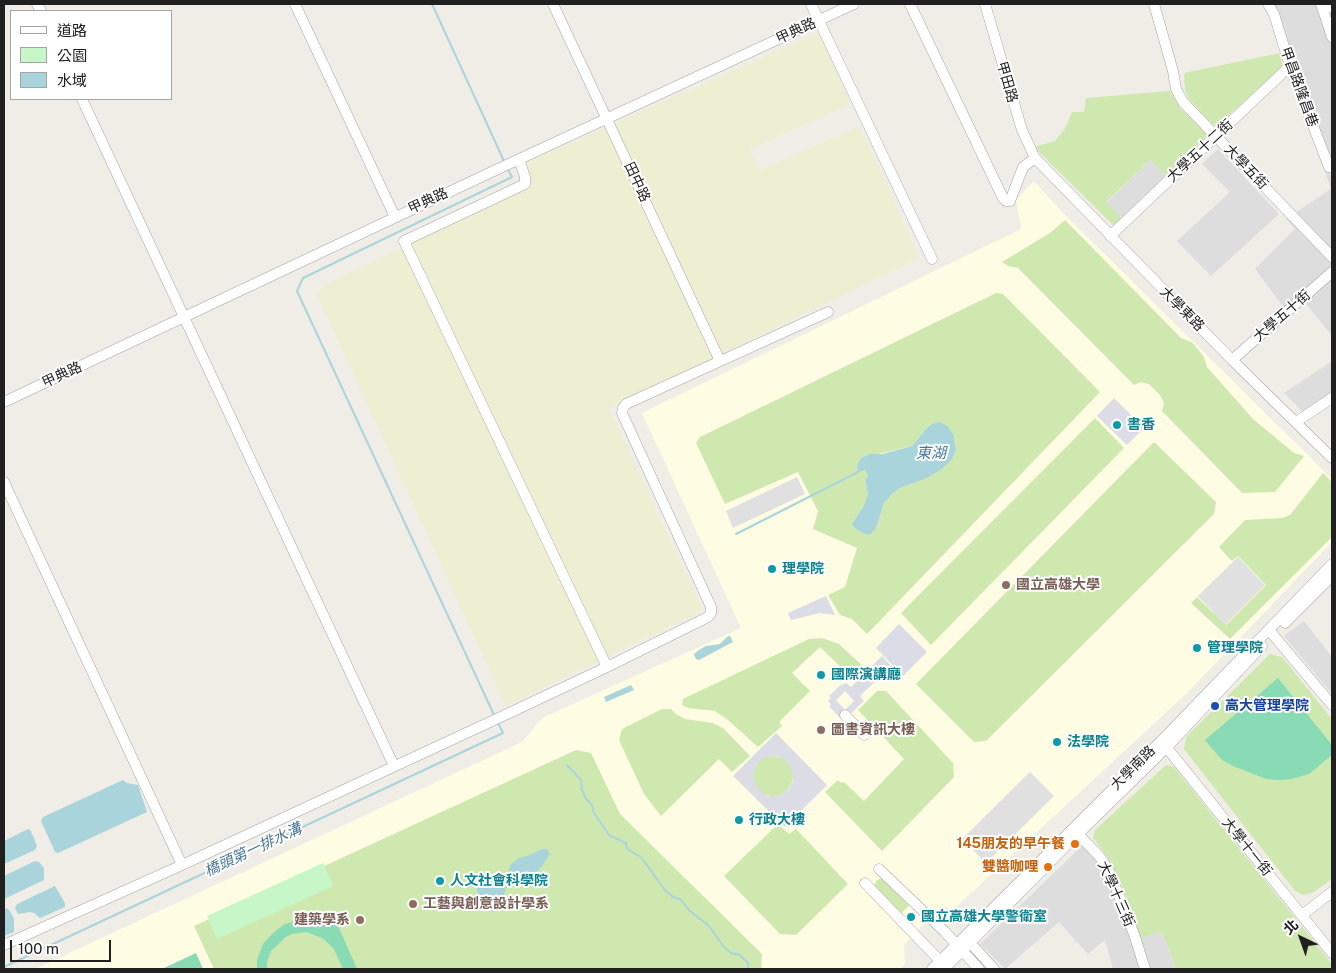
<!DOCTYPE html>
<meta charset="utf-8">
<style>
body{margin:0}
#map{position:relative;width:1336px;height:973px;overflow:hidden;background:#f0ede7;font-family:"Public Sans","Noto Sans TC",sans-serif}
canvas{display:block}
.frame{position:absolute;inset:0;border:5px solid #202020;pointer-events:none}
.legend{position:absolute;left:10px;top:10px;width:162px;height:90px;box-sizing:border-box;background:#fff;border:1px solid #a6a6a6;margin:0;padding:6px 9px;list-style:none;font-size:15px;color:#202020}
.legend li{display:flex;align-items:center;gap:10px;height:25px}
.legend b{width:25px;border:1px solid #a6a6a6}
.north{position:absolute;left:1276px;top:913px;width:50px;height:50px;-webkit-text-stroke:4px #fff;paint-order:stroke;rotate:318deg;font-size:14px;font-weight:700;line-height:20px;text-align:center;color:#202020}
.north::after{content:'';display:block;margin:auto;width:18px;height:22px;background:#202020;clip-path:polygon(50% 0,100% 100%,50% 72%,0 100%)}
.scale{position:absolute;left:10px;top:940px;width:101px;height:22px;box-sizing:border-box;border:2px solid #202020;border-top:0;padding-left:6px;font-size:15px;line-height:18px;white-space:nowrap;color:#202020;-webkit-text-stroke:4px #fff;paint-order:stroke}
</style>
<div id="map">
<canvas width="1336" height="973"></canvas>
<div class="frame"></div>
<ul class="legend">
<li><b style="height:6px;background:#fff"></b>道路</li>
<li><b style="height:14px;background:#c7f7c8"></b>公園</li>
<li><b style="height:14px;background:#aad4dc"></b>水域</li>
</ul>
<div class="north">北</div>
<div class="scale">100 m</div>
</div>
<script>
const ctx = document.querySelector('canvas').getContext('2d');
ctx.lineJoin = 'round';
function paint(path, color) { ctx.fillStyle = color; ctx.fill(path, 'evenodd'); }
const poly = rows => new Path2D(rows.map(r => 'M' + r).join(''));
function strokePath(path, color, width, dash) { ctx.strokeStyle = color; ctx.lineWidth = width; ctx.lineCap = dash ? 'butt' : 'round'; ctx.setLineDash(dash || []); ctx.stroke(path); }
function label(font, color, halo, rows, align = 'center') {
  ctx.font = font + ' "Public Sans","Noto Sans TC",sans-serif'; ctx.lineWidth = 4; ctx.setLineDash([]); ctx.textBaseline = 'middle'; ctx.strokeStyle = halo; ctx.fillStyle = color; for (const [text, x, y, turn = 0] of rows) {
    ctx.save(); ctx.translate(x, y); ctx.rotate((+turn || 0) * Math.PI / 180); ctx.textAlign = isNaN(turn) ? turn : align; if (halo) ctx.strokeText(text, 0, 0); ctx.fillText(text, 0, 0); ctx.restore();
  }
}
const residential = poly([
 [1269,4,1332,4,1332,336,1303,300,1288,313,1255,269,1295,229,1286,219,1331,189],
 [1218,149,1279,214,1211,276,1177,241,1230,192,1202,164],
 [1150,160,1166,175,1122,218,1106,203],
 [1332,361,1332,394,1303,412,1284,393],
 [1304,621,1332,657,1332,694,1284,636],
 [1083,845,1101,865,1117,903,1130,940,1162,932,1176,969,1113,969,1105,940,1088,954,1059,922,1005,969,980,944]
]);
const education = poly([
 [1034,181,1065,215,1332,479,1332,542,1186,694,955,908,943,907,930,918,904,945,905,964,899,969,35,969,522,742,542,718,741,628,642,413,1021,229,1016,200]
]);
const farmland = poly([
 [819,33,850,104,750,149,759,171,860,126,919,258,609,409,703,611,506,706,317,295,323,286,533,185,527,162]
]);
const grass = poly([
 [1280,53,1283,66,1217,126,1212,124,1189,99,1185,90,1184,73],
 [1170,91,1180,108,1208,135,1166,175,1150,160,1106,202,1122,218,1114,226,1034,147,1055,141,1066,127,1072,112,1084,112,1086,98],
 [1065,220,1181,338,1193,343,1204,357,1207,367,1253,419,1294,453,1304,456,1275,492,1242,493,1162,411,1164,403,1160,395,1149,384,1141,382,1134,385,1018,268,1008,266,1002,262,1050,233],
 [996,293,1003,294,1100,392,867,634,852,619,840,615,828,595,845,587,857,548,813,529,818,511,798,472,725,504,696,443,700,437],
 [925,430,927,478,900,488,892,494,884,503,877,527,852,524,863,507,868,495,865,479,868,476,865,470,878,454,912,446],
 [1095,418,1124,448,931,645,901,613],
 [1154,442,1216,502,1214,514,986,741,974,742,916,684],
 [1323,473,1332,482,1332,537,1230,639,1191,603,1197,597,1226,625,1266,585,1238,556,1232,561,1219,547,1245,520,1282,518,1290,515],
 [822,638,839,644,865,668,853,679,820,647,792,673,810,691,779,722,782,726,758,747,728,720,715,711,688,708,682,705,683,699,687,697,809,639],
 [1270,654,1282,657,1332,719,1332,879,1314,892,1303,895,1295,891,1184,749,1186,737],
 [877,691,886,691,953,763,954,777,882,851,825,792,838,780,841,783,844,782,864,801,904,759,858,710],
 [662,709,671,709,676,714,685,719,713,723,724,729,750,756,732,772,719,759,661,816,644,794,619,740,622,729],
 [576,750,591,753,620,814,762,954,761,969,214,969,194,926],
 '753 776a20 20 0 1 1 40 0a20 20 0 1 1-40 0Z',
 [1166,765,1174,767,1332,964,1332,969,1176,969,1162,932,1140,938,1121,883,1108,858,1093,838,1095,830],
 [778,824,789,834,796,829,848,884,796,935,780,934,724,876],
 [882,878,909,906,900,914,874,886,877,880]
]);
const park = poly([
 [323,863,333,886,217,939,207,916]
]);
const pitch = poly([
 [1278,678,1332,745,1332,755,1309,774,1292,779,1279,780,1266,779,1233,766,1222,760,1205,740],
 [335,919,357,969,343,969,334,949,329,944,322,938,306,932,292,934,286,937,271,951,267,962,267,969,257,969,257,960,263,944,272,934,283,925,294,921,304,921,323,925,323,924],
 [196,953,203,969,162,969]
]);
const parking = poly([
 [797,477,805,494,733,528,726,511],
 [1238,557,1265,585,1225,625,1198,596],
 [1030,772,1054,796,986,863,962,839]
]);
const plaza = poly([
 [1114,398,1144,428,1127,445,1097,416],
 [826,596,835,615,820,613,791,620,788,613],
 [899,624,927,652,903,676,876,648],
 [882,656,891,666,860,696,864,701,845,719,842,716,840,718,829,706,831,704,828,701,831,698,829,696,842,684,843,685,846,683,851,687],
 [845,691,854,701,845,710,836,700],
 [776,733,827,785,785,827,733,776],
 [772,756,778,756,788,762,793,774,793,781,789,789,782,794,776,796,768,796,761,792,756,786,753,779,754,772,757,764,764,758]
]);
const water = poly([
 [940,422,947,426,953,434,956,450,951,460,943,468,927,478,900,488,892,494,884,503,877,526,871,534,865,534,856,529,852,524,863,507,868,495,865,479,868,476,865,470,858,472,857,466,861,458,870,454,882,454,912,446,925,430,932,424],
 [728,636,730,636,733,642,699,660,696,659,694,654,699,650,706,646,720,644],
 [631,685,634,690,606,702,604,697],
 [123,780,127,783,138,785,147,812,58,853,55,852,41,821,43,817],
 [28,829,31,831,37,846,35,850,4,864,4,841],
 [542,849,547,849,550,854,540,869,534,873,519,874,512,880,506,889,498,910,492,912,485,907,477,891,477,888,481,881,492,878,506,879,511,864,519,858,527,856],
 [35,861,39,862,44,868,44,880,4,899,4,876],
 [55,886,65,903,65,907,40,918,34,913,30,912,18,914,15,908,17,904],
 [7,908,10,911,14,919,14,932,4,936,4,910]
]);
const stream = poly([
 [432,4,504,161],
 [736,534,858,472],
 [495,717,297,291,303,278,512,177,507,168],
 [567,765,581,780,582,790,586,799,592,805,594,813,609,835,626,843,627,849,641,857,665,890,673,897,681,900,689,910,709,926,724,947,731,953,740,955,748,963,748,969],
 [4,967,503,733,498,723]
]);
const minor = poly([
 [37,4,41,11],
 [295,4,395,217],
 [553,4,720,361],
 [811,4,932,259],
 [910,4,1003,198,1006,201,1010,201,1023,167,1035,158],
 [985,4,1022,130,1035,158,1232,360,1332,458],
 [1154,4,1173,71,1176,89,1183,102,1332,257],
 [1268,4,1274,14,1290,66,1329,167,1332,167],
 [1321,4,1332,37],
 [1331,4,1332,8],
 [82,99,394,766],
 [519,159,525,177,525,184,404,241,607,667],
 [1110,236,1290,66],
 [1232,360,1332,272],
 [4,402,500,168,854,4],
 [1296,422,1332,398],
 [4,482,182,865],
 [1285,623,1332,576],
 [1269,630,1332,705],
 [845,715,864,735],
 [1163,743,1332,953],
 [1075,831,1100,857,1110,873,1134,934,1145,969],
 [879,869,945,932,979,969],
 [865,883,944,965],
 [1302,915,1332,892],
 [966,938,994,969],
 [4,945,182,865,490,722,607,667,708,617,711,613,711,607,622,413,623,408,626,404,828,312],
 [932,969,1166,736,1332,564],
 [944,969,1068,844,1167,747,1262,646]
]);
const markers = [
 [1117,425,5,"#0f9aa8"],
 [772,569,5,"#0f9aa8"],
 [1006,585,5,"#8d6e63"],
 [1197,648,5,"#0f9aa8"],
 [821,675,5,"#0f9aa8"],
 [1215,706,5,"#1a4fb4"],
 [821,730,5,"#8d6e63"],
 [1057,742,5,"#0f9aa8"],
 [739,820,5,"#0f9aa8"],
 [1075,844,5,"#e8710a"],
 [1048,867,5,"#e8710a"],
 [440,881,5,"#0f9aa8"],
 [413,904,5,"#8d6e63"],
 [911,917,5,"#0f9aa8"],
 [360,920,5,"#8d6e63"]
];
const streetNames = [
 ["甲典路",796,31,-25],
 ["甲田路",1007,82,74],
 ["甲昌路隆昌巷",1299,87,70],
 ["大學五十二街",1200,151,-43],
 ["大學五街",1246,167,46],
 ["田中路",637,182,65],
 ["甲典路",428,201,-25],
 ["大學東路",1182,309,45],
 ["大學五十街",1282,316,-41],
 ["甲典路",62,375,-25],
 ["大學南路",1133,768,-45],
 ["大學十一街",1247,847,51],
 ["大學十三街",1116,894,66]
];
const cultureNames = [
 ["書香",1127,425],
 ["理學院",782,569],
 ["管理學院",1207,648],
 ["國際演講廳",831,675],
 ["法學院",1067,742],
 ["行政大樓",749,820],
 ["人文社會科學院",450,881],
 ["國立高雄大學警衛室",921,917]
];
const educationNames = [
 ["國立高雄大學",1016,585],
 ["圖書資訊大樓",831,730],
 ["工藝與創意設計學系",423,904],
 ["建築學系",350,920,"right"]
];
const transitNames = [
 ["高大管理學院",1225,706]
];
const foodNames = [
 ["145朋友的早午餐",1065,844],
 ["雙醬咖哩",1038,867]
];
const waterNames = [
 ["東湖",931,453],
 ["橋頭第一排水溝",253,850,-25]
];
paint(residential, '#dedddd');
paint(education, '#fefce3');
paint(farmland, '#eeeed3');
paint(grass, '#cfe8b0');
paint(park, '#c7f7c8');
paint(pitch, '#89dbb6');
paint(parking, '#e0e0e0');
paint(plaza, '#dbdce6');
paint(water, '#aad4dc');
strokePath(stream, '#aad4dc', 2);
strokePath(minor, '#a4a4a4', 11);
strokePath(minor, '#fff', 10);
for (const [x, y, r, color] of markers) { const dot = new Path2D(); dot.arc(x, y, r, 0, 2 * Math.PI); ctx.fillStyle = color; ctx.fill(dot); strokePath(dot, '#fff', 2); }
label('14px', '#202020', '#fff', streetNames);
label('bold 14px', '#0d838f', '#fff', cultureNames, 'left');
label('bold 14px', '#785e54', '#fff', educationNames, 'left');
label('bold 14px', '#164399', '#fff', transitNames, 'left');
label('bold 14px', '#c56008', '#fff', foodNames, 'right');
label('italic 15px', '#4a789c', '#fff', waterNames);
</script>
